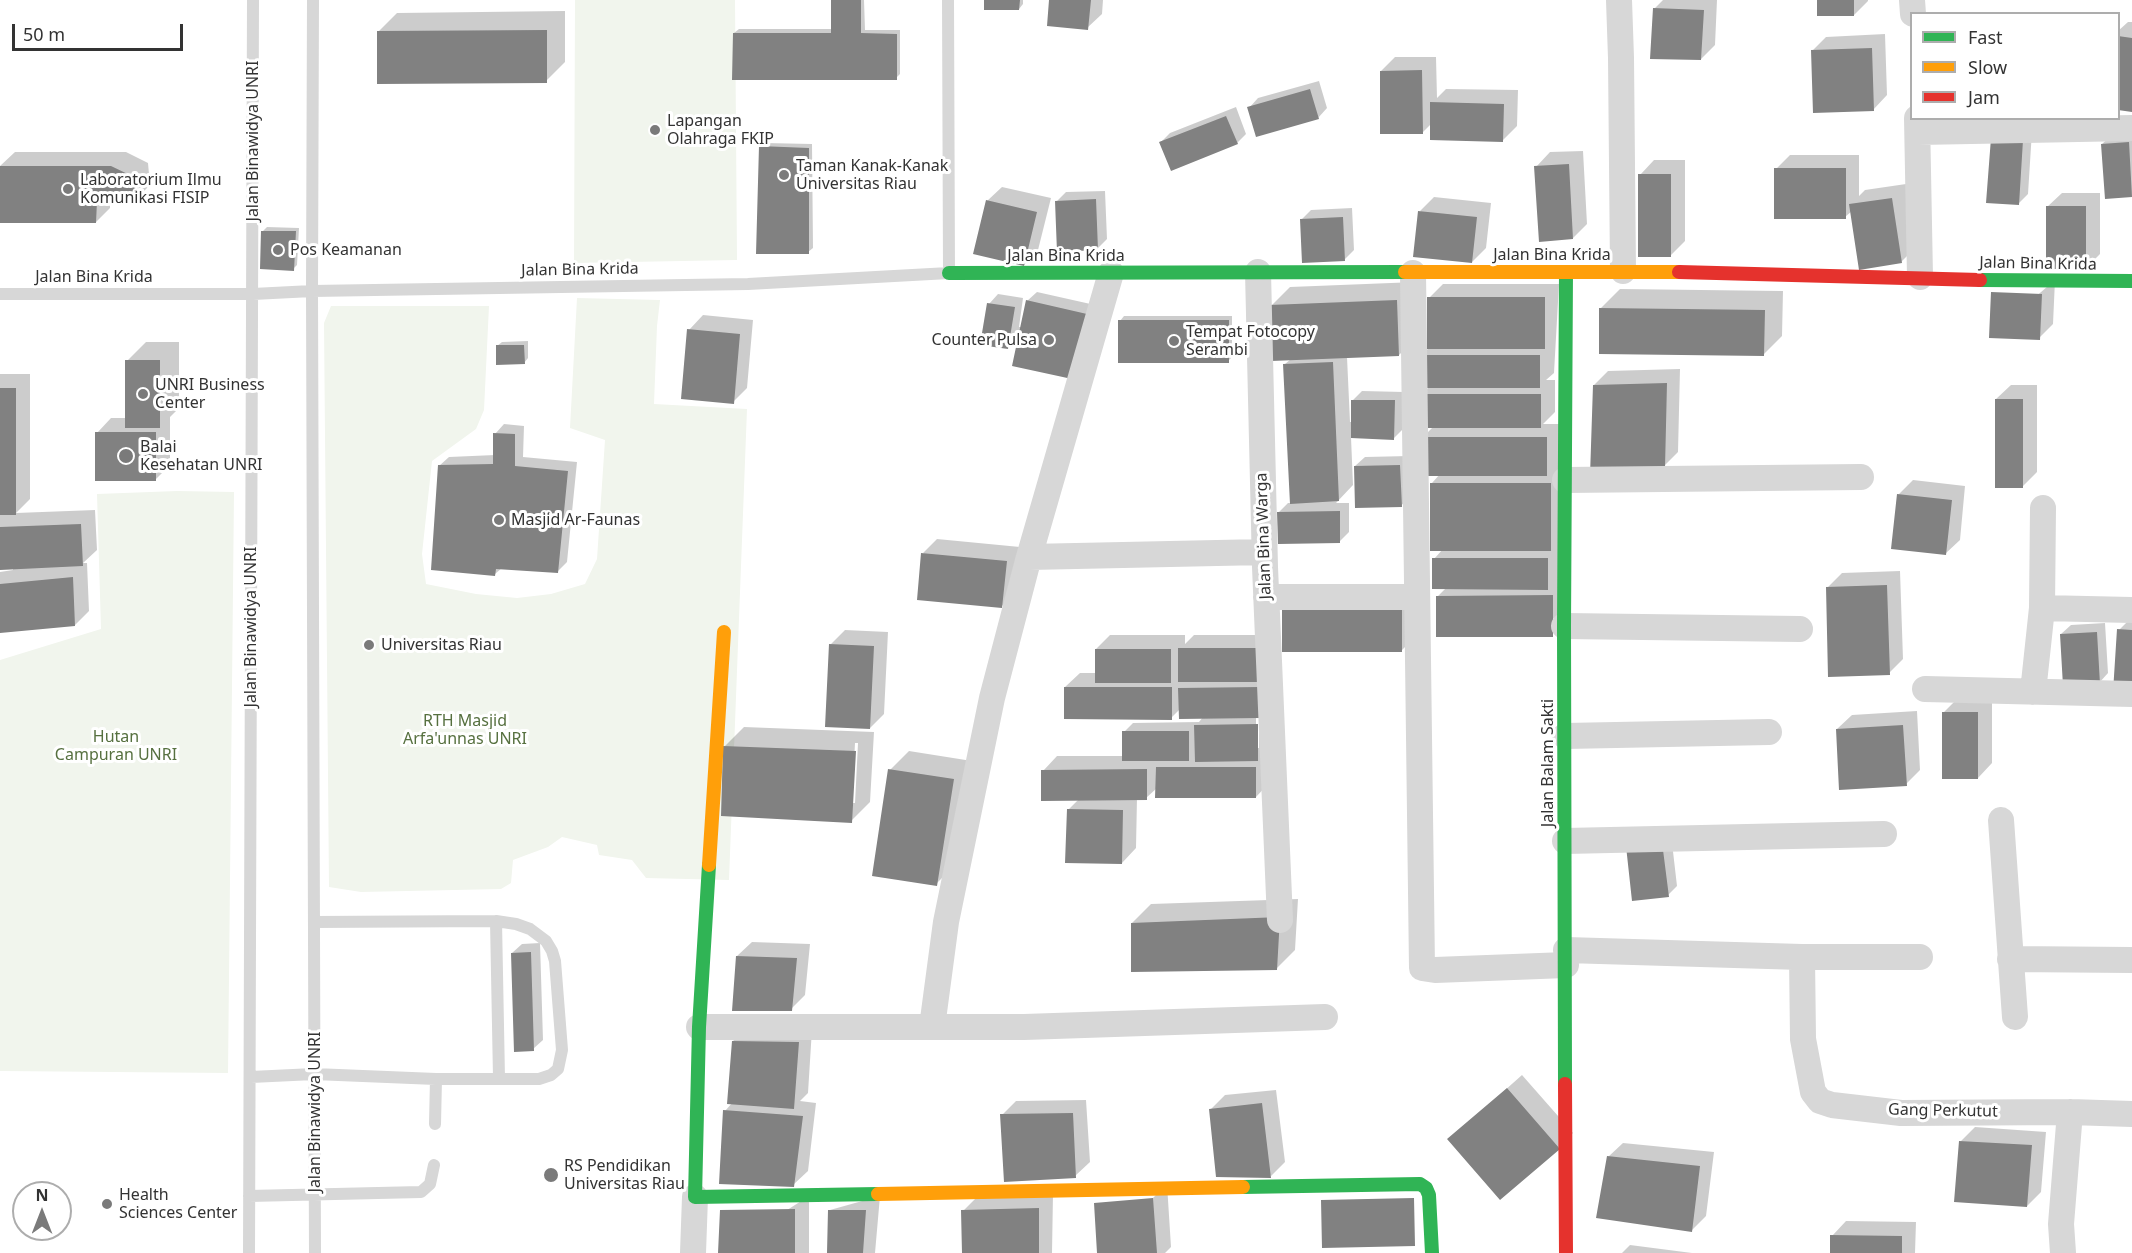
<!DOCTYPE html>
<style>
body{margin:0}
#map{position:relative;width:2132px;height:1253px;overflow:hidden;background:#fff;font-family:"Noto Sans",sans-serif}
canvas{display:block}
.legend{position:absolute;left:1910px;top:12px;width:210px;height:108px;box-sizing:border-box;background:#fff;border:2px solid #adadad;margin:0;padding:8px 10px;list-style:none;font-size:18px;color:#333}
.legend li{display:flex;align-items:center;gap:12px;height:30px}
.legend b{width:30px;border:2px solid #adadad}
.north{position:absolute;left:12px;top:1181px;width:60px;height:60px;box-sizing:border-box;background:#fff;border:2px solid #adadad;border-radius:50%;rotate:0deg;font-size:16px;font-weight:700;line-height:24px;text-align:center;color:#333}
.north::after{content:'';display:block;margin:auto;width:21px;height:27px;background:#7a7a7a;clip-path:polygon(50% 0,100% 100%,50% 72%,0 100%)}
.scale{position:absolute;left:12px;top:24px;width:171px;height:27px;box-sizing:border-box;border:3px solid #333;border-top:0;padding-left:8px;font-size:18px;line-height:21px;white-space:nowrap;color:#333;-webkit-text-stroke:4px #fff;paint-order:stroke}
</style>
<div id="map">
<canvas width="2132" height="1253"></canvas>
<ul class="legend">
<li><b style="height:8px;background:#30b455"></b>Fast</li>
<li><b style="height:8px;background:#ff9f0a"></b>Slow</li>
<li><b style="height:8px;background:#e5322d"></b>Jam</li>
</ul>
<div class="north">N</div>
<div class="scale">50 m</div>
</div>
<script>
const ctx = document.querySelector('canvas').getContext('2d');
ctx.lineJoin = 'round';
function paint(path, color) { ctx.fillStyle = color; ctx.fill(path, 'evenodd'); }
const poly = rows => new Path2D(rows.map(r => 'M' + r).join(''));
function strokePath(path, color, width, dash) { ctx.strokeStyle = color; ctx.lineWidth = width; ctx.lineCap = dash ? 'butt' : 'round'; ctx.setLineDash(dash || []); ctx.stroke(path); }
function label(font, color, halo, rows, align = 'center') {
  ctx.font = font + ' "Noto Sans",sans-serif'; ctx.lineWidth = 6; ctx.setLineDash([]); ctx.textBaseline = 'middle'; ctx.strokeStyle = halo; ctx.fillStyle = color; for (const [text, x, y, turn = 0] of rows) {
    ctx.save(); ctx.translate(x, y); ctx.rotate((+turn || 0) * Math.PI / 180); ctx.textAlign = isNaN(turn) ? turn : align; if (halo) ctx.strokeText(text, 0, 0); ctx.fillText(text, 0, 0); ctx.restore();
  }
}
const green = poly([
 [575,0,735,0,737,260,574,263],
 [577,298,660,300,657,326,654,404,747,409,729,880,646,878,632,860,599,855,597,845,562,837,548,847,513,860,511,883,501,889,361,892,329,887,324,323,331,306,489,306,484,410,476,429,432,461,422,554,426,584,476,594,517,598,551,594,585,584,597,559,605,440,570,428],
 [177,491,234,492,228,1073,0,1071,0,660,101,629,97,494]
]);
const shadow = poly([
 [832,0,864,0,865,30,900,30,900,74,896,78,734,33,739,29,833,29],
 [985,0,1023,0,1023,4,1019,9],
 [1051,0,1103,0,1102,14,1087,28],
 [1663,0,1717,0,1715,45,1701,59,1654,9],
 [1819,0,1868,0,1868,1,1854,15],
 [565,11,565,62,546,81,378,32,397,13],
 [2128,22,2132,22,2132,110,2118,108,2118,31],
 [1885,34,1887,95,1873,110,1812,51,1826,37],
 [1395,57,1436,57,1437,98,1446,89,1518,90,1517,126,1503,140,1432,123,1423,132,1381,71],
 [1319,81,1327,108,1318,118,1249,108,1258,98],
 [1236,107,1246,134,1237,143,1161,142,1170,133],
 [2032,131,2028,194,2019,203,1992,138],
 [2132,134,2132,196,2106,197,2102,144,2112,135],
 [765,143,812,144,813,248,808,252,761,147],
 [1583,151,1587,224,1573,238,1536,167,1550,152],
 [15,152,126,152,148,163,150,185,136,199,110,199,110,208,96,222,0,221,0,166],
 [1790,155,1859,155,1859,196,1865,190,1906,184,1915,248,1901,262,1852,211,1845,217,1776,169],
 [1654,160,1685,160,1685,241,1670,256,1640,175],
 [1002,187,1051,198,1038,250,1024,265,987,201],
 [1105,191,1107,239,1097,249,1057,201,1066,192],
 [2062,193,2100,193,2100,254,2086,268,2047,207],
 [1434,197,1491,203,1486,248,1472,262,1420,211],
 [1352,208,1354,250,1344,260,1302,219,1311,210],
 [267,227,299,228,297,265,293,269,263,231],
 [2055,280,2053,324,2039,338,1990,336],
 [1416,282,1418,336,1399,355,1347,357,1350,422,1352,422,1353,400,1362,391,1404,392,1403,429,1394,438,1351,437,1353,485,1336,503,1349,503,1349,532,1339,542,1279,512,1288,503,1291,503,1285,364,1291,359,1271,306,1290,287],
 [1443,284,1559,284,1554,373,1546,380,1555,380,1555,412,1543,424,1560,424,1567,621,1437,597,1446,588,1434,559,1443,549,1432,483,1440,474,1422,438,1433,427,1421,395,1429,387,1420,356,1429,348,1429,298],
 [1620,289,1783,291,1782,336,1763,355,1601,308],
 [1037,292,1095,305,1081,368,1020,336,1008,347,989,304,998,294,1023,298,1019,327,1022,327,1027,301],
 [703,315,753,320,747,388,733,402,689,330],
 [1124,316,1232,316,1232,357,1228,361,1120,321],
 [528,341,528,358,524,363,497,346,502,342],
 [146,342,179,342,179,408,170,417,170,465,156,479,97,433,111,418,127,418,127,361],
 [1680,369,1678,452,1664,466,1594,385,1608,371],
 [0,374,30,374,30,499,16,513,95,510,97,550,83,563,87,563,89,611,75,625,0,632,0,572,13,570,13,568,0,568],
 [2011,385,2037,385,2037,472,2023,486,1996,399],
 [504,424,524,426,523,457,577,462,567,562,557,572,502,568,495,574,439,466,449,457,495,455,495,434],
 [1409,456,1410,496,1401,506,1355,466,1365,457],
 [1913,480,1965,486,1960,540,1945,554,1898,495],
 [937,539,1020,547,1016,592,1001,607,923,553],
 [1900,571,1903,659,1889,673,1827,588,1842,573],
 [1416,589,1416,636,1402,650,1283,651],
 [2128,621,2132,621,2132,691,2119,630],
 [2105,623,2108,673,2099,683,2061,634,2071,625],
 [845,630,888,632,884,714,870,728,831,644],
 [1110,635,1185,635,1185,644,1194,635,1274,635,1270,782,1256,797,1157,788,1146,798,1137,798,1136,848,1122,863,1068,810,1079,799,1043,771,1057,756,1124,756,1124,732,1133,723,1199,722,1203,717,1180,709,1171,718,1065,687,1080,673,1096,673,1096,649],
 [1256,717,1259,717,1259,748,1256,748],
 [1957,699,1992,699,1992,763,1978,778,1943,713],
 [1917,711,1920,770,1906,784,1837,729,1852,715],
 [744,727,874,732,870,802,851,821,725,746],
 [855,743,858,743,855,803,852,803],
 [909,751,972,761,955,865,936,884,890,770],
 [1671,834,1677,886,1668,895,1633,899],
 [1298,899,1295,950,1276,969,1132,923,1151,904],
 [752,942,810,944,805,995,791,1009,737,956],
 [540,943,543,1040,533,1049,512,953,522,944],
 [747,1027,812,1029,808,1093,800,1101,816,1103,808,1171,793,1185,725,1111,732,1103,733,1041],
 [1522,1075,1573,1133,1559,1147,1449,1140],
 [1276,1090,1285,1162,1271,1176,1211,1109,1225,1095],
 [1086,1100,1090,1162,1075,1176,1002,1115,1016,1101],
 [1975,1127,2046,1132,2041,1192,2027,1206,1960,1142],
 [1623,1143,1714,1152,1706,1216,1692,1230,1608,1157],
 [1167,1184,1171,1247,1165,1253,1098,1253],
 [1053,1194,1052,1253,963,1253,963,1211,977,1197],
 [809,1196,809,1253,720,1253],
 [880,1196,875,1253,828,1253,830,1210],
 [1846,1221,1916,1222,1915,1253,1831,1253,1832,1236],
 [1630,1245,1692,1253,1622,1253]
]);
const building = poly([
 [831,0,861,0,861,33,897,34,897,80,732,80,733,33,831,33],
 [984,0,1020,0,1019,10,984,10],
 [1049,0,1091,0,1088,30,1047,26],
 [1817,0,1854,0,1854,16,1817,16],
 [1653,8,1704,10,1701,60,1650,59],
 [547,30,547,83,377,84,377,31],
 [2118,36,2132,38,2132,112,2118,110],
 [1872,48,1874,111,1813,113,1811,50],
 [1422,70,1423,134,1380,134,1380,71],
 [1310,89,1319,119,1256,137,1247,107],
 [1430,102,1504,104,1503,142,1430,140],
 [1226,116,1238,144,1171,171,1159,142],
 [1991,138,2023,140,2019,205,1986,203],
 [2129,142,2132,197,2105,199,2101,144],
 [759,146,809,148,809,254,756,254],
 [1569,164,1573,239,1539,242,1534,166],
 [0,166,111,166,134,177,136,201,97,201,96,223,0,223],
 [1774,168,1846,168,1846,219,1774,219],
 [1638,174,1671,174,1671,257,1638,257],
 [1892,198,1902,263,1859,270,1849,204],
 [1096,199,1098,250,1057,252,1055,201],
 [986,200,1037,212,1024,266,973,254],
 [2046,206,2086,206,2086,269,2046,269],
 [1418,211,1477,217,1472,263,1413,257],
 [1343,217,1345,261,1302,263,1300,219],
 [261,231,296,231,294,271,260,269],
 [1991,292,2042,294,2040,340,1989,338],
 [1427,297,1545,297,1545,349,1427,349],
 [1026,300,1087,314,1072,379,1012,366],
 [1397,300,1399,356,1271,361,1269,305],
 [987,303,1015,307,1008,349,980,345],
 [1599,308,1765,310,1764,356,1599,354],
 [1118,320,1229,320,1229,363,1118,363],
 [687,329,740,334,734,404,681,399],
 [496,345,524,345,525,364,496,365],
 [1419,355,1540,355,1540,388,1419,388],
 [125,360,160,360,160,428,125,428],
 [1333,362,1339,501,1290,504,1283,364],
 [1667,383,1665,468,1590,476,1593,385],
 [0,388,16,388,16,515,0,515],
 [1420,394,1541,394,1541,428,1420,428],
 [1995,399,2023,399,2023,488,1995,488],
 [1351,400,1395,400,1394,440,1351,438],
 [95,432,156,432,156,481,95,481],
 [493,433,515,434,515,466,568,471,558,573,496,569,495,576,431,570,438,465,493,464],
 [1421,437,1547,437,1547,476,1421,476],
 [1400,465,1402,507,1355,508,1354,466],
 [1430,483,1551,483,1551,551,1430,551],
 [1897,494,1952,500,1946,555,1891,549],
 [1340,511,1340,543,1278,544,1277,512],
 [81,524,83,566,0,570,0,527],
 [921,553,1007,561,1002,608,917,600],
 [1432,558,1548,558,1548,590,1432,589],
 [73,577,75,626,0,633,0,584],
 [1887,585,1890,675,1828,677,1826,587],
 [1553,595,1553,637,1436,637,1436,596],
 [1402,602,1402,652,1282,652,1282,603],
 [2117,629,2132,630,2132,693,2113,692],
 [2097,632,2100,684,2063,686,2060,634],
 [829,644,874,646,870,729,825,727],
 [1178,648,1260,648,1260,682,1178,682],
 [1095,649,1171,649,1171,683,1095,683],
 [1064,687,1172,687,1172,720,1064,719],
 [1260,687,1260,718,1179,719,1178,688],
 [1942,712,1978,712,1978,779,1942,779],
 [1258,724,1258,761,1195,762,1194,725],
 [1903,725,1907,786,1839,790,1836,729],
 [1122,731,1189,731,1189,761,1122,761],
 [723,746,856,751,852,823,721,816],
 [1156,767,1256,767,1256,798,1155,798],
 [888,769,954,779,937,886,872,876],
 [1147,769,1147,800,1041,801,1041,770],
 [1067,809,1123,810,1122,864,1065,863],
 [1662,842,1669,897,1632,901,1626,846],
 [1280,917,1277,970,1131,972,1131,923],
 [531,952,534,1051,514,1052,511,953],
 [736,956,797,958,792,1011,732,1011],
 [732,1041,799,1042,794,1109,727,1104],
 [1507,1088,1560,1149,1500,1200,1447,1139],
 [1262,1103,1271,1178,1216,1177,1209,1109],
 [723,1110,803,1116,794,1187,719,1184],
 [1073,1113,1076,1178,1004,1182,1000,1114],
 [1959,1141,2032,1145,2027,1207,1954,1202],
 [1607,1156,1700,1166,1692,1232,1596,1218],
 [1153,1198,1157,1253,1097,1253,1094,1203],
 [1414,1198,1415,1246,1322,1248,1321,1200],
 [1039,1208,1039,1253,962,1253,961,1210],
 [795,1209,795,1253,718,1253,720,1210],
 [828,1210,866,1210,863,1253,827,1253],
 [1830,1235,1902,1236,1902,1253,1830,1253]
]);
const lane = poly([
 [313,0,312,291,315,1253],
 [0,294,253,294,312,291,748,284,949,273,948,0],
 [496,921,499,1078],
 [251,1077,314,1074,436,1079,539,1079,551,1075,558,1069,562,1050,555,961,552,951,546,941,530,929,516,924,496,921,314,922],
 [435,1124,436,1079],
 [249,1196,421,1192,430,1184,434,1165],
 [249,1253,253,0]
]);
const street = poly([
 [1619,0,1621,58,1623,271],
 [1912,0,1913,14],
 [1917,118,1920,277],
 [1918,132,2132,128],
 [1258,272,1265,567,1280,920],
 [1413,273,1422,968,1435,970,1566,965],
 [1565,480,1861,477],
 [1029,557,1264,552],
 [1266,597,1417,597],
 [2042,608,2132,610],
 [1564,626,1800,629],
 [1925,689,2132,694],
 [2033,692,2042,608,2043,508],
 [1565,736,1769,732],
 [2001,820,2015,1017],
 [1565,841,1884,834],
 [1566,950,1802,957,1803,1039,1813,1092,1820,1101,1832,1105,1901,1113,2070,1112,2132,1114],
 [1802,957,1920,957],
 [2010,959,2132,960],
 [699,1027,1024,1027,1325,1017],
 [932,1027,946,922,992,698,1029,557,1111,273],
 [693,1253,695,1197],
 [2063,1253,2061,1224,2070,1112]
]);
const fast = poly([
 [949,273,1405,272],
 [1980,280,2132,281],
 [709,865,699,1027,695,1197,878,1194],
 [1565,1084,1564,626,1566,272],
 [1243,1187,1420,1184,1426,1188,1429,1195,1432,1253]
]);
const slow = poly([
 [1405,272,1679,272],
 [709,865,724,632],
 [878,1194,1243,1187]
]);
const jam = poly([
 [1679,272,1980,280],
 [1565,1084,1566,1253]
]);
const markers = [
 [655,130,6,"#7a7a7a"],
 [784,175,6,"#7a7a7a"],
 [68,189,6,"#7a7a7a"],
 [278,250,6,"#7a7a7a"],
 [1049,340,6,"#7a7a7a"],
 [1174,341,6,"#7a7a7a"],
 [143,394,6,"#7a7a7a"],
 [126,456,8,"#7a7a7a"],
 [499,520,6,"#7a7a7a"],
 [369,645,6,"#7a7a7a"],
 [551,1175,8,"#7a7a7a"],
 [107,1204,6,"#7a7a7a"]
];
const poiNames = [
 ["Lapangan",667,121],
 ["Olahraga FKIP",667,139],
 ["Taman Kanak-Kanak",796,166],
 ["Universitas Riau",796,184],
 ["Laboratorium Ilmu",80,180],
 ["Komunikasi FISIP",80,198],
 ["Pos Keamanan",290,250],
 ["Tempat Fotocopy",1186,332],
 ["Serambi",1186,350],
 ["Counter Pulsa",1037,340,"right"],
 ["UNRI Business",155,385],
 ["Center",155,403],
 ["Balai",140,447],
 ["Kesehatan UNRI",140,465],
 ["Masjid Ar-Faunas",511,520],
 ["Universitas Riau",381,645],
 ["RS Pendidikan",564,1166],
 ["Universitas Riau",564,1184],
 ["Health",119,1195],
 ["Sciences Center",119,1213]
];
const streetNames = [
 ["Jalan Binawidya UNRI",253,141,-90],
 ["Jalan Bina Krida",1552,255],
 ["Jalan Bina Krida",1066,256],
 ["Jalan Bina Krida",2038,264,1],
 ["Jalan Bina Krida",580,270,-1],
 ["Jalan Bina Krida",94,277],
 ["Jalan Bina Warga",1264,536,-92],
 ["Jalan Binawidya UNRI",251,627,-90],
 ["Jalan Balam Sakti",1548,763,-90],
 ["Gang Perkutut",1943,1111,1],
 ["Jalan Binawidya UNRI",315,1112,-90]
];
const parkNames = [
 ["RTH Masjid",465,721],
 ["Arfa'unnas UNRI",465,739],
 ["Hutan",116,737],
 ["Campuran UNRI",116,755]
];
paint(green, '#f1f5ed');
paint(shadow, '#0003');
paint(building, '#818181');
strokePath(lane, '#d7d7d7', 12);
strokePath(street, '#d7d7d7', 26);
strokePath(fast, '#30b455', 14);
strokePath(slow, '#ff9f0a', 14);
strokePath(jam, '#e5322d', 14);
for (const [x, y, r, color] of markers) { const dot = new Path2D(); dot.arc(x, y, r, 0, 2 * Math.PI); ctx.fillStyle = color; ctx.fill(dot); strokePath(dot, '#fff', 2); }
label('16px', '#333', '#fff', poiNames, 'left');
label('16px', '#333', '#fff', streetNames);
label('16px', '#56703f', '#fff', parkNames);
</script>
